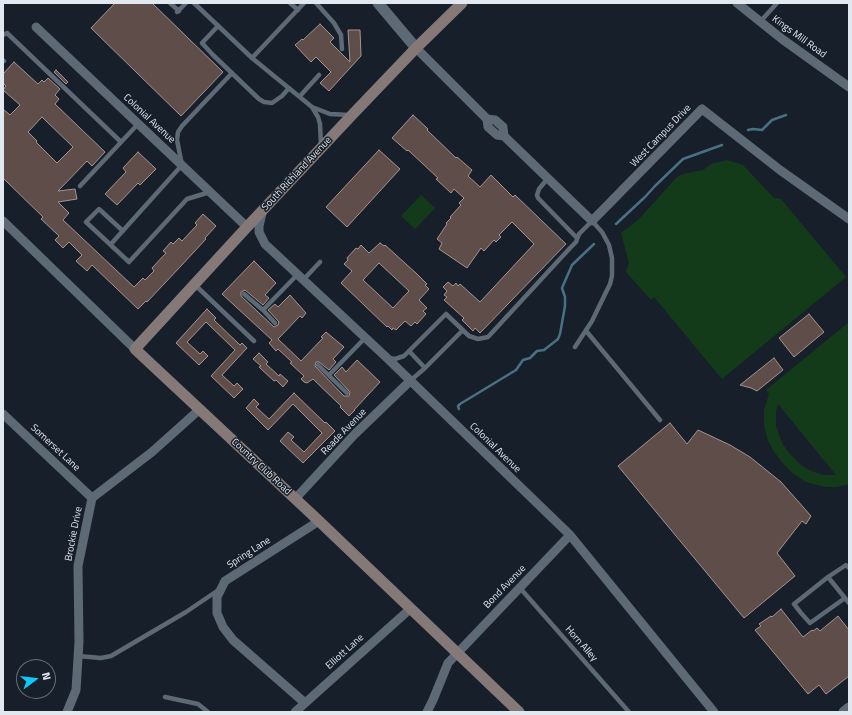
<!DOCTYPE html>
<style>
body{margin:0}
#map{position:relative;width:852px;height:715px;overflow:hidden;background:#161f2a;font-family:"Titillium Web",sans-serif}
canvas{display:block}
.frame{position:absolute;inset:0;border:4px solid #e2e8f0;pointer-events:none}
.north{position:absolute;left:16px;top:659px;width:40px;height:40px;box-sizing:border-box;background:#161f2a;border:1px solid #686f79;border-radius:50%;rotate:75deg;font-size:11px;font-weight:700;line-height:16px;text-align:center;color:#e2e8f0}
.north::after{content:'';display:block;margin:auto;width:14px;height:18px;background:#0ecafa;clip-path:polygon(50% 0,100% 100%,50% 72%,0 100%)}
</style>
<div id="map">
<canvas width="852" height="715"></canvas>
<div class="frame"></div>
<div class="north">N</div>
</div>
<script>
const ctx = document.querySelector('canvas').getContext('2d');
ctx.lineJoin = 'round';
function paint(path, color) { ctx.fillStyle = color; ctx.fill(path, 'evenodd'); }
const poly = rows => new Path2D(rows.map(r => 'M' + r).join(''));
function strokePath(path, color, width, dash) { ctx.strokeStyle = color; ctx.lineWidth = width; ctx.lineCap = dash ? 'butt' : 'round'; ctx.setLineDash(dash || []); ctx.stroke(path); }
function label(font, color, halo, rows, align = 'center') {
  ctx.font = font + ' "Titillium Web",sans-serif'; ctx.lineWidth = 3; ctx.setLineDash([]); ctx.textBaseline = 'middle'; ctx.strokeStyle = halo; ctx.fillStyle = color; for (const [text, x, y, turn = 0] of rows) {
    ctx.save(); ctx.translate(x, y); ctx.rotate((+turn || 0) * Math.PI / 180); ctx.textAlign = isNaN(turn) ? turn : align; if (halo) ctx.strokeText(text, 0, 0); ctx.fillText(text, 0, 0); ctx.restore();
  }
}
const green = poly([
 [727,160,743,165,774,198,781,199,846,277,722,379,654,297,651,300,626,272,629,263,621,233,638,220,677,177,683,174,703,170,711,164],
 [421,195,435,208,415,229,401,216],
 [849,322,849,484,837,487,825,487,806,482,792,473,781,461,773,450,767,438,764,425,764,410,769,394,766,390],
 [778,404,836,475,823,475,811,471,802,466,790,454,782,443,776,426,776,412]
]);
const stream = poly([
 [748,130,753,129,762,130,772,120,786,115],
 [616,224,645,197,655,186,683,159,722,145],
 [459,409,458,406,460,404,516,370,523,360,530,358,537,351,544,350,558,339,560,334,565,306,565,297,562,288,572,265,594,244]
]);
const building = poly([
 [115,3,152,3,223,72,181,116,91,28,115,3],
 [320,24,334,38,330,42,350,62,348,30,360,30,361,56,329,91,320,83,331,72,316,57,311,62,295,45,302,39,303,40,320,24],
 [14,62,38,84,42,80,44,82,48,78,60,89,55,95,59,99,55,104,105,152,92,166,87,161,58,191,75,189,77,199,58,202,69,213,63,220,134,287,143,278,145,280,154,271,152,268,166,253,163,251,171,242,173,244,179,238,182,241,197,225,195,223,203,214,216,226,205,238,206,239,180,267,147,302,146,301,138,309,92,265,87,271,76,261,82,255,69,242,63,248,55,240,59,236,41,219,43,217,3,178,3,109,10,115,20,105,3,90,6,86,3,83,3,74,14,62],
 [42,117,73,147,57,163,36,142,37,141,28,132,42,117],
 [56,70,68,82,66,84,54,72,56,70],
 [413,115,428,129,427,130,456,158,457,157,472,170,468,176,480,187,491,175,513,197,515,195,566,244,480,333,475,328,473,331,462,320,464,318,444,300,447,297,444,295,447,291,443,287,448,282,453,286,456,283,458,286,460,284,480,302,534,244,512,222,499,235,501,237,496,242,494,240,484,251,481,248,467,268,439,249,442,243,437,239,447,224,446,223,451,218,450,217,461,205,459,203,464,198,454,189,451,193,436,179,438,178,408,150,407,151,392,138,413,115],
 [379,150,400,169,347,227,326,207,379,150],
 [138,152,156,169,140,185,138,183,117,205,105,194,126,172,123,168,138,152],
 [380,243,384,246,385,245,417,274,427,284,425,285,429,289,419,300,427,308,423,311,426,314,417,324,415,322,411,326,405,321,396,330,393,328,392,330,388,326,387,327,341,283,352,271,344,264,348,260,347,258,356,248,358,249,361,245,369,253,380,243],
 [379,263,409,291,393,308,363,280,379,263],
 [254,261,276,283,265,295,269,298,263,305,245,290,241,292,241,296,274,327,278,325,279,322,268,310,275,304,278,307,290,295,306,313,302,318,300,316,278,339,301,361,323,338,321,337,326,332,344,347,333,359,336,362,329,370,319,362,316,362,315,366,344,396,349,396,350,392,334,375,342,367,346,372,357,360,380,382,354,410,355,410,349,416,340,407,341,406,313,379,307,383,304,382,301,379,304,376,290,363,292,362,278,349,276,351,269,343,272,340,222,294,254,261],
 [207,309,216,318,214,320,240,345,242,343,247,348,222,375,234,386,237,383,243,389,234,398,211,376,235,350,206,322,187,342,200,354,203,351,208,356,199,365,176,343,207,309],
 [809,314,824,332,794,357,779,338,809,314],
 [259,353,268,362,266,364,279,376,280,374,288,381,283,387,276,380,274,381,259,367,261,366,253,359,259,353],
 [774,358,783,370,757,391,751,388,740,385,774,358],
 [294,393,325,423,326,422,335,431,303,463,280,441,288,432,294,437,291,440,304,452,322,433,293,404,268,430,246,408,254,399,259,404,256,407,269,419,294,393],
 [670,423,687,444,698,430,730,445,750,457,781,482,811,516,806,524,802,521,777,553,795,576,744,618,618,466,670,423],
 [781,609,803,637,812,630,813,631,817,628,820,631,838,616,849,630,849,676,826,694,819,685,808,694,755,630,761,626,759,624,771,616,772,617,781,609]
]);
const service = poly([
 [170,3,179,11],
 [194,3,252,58,312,107,318,117,320,124,321,145],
 [290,3,298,10],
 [316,3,334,23,341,35,342,49],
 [177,12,186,3],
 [760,22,777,3],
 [218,26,202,43,213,55,259,99,264,102,272,103,282,96,289,88],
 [3,35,7,33,121,142],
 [252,58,304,3],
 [3,60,4,61],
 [300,96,319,75],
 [312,107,330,114,350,115],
 [548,178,539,189,537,195,538,198,577,238],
 [80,186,138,124],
 [123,231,99,209,86,222,129,262,187,199,210,192],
 [111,244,182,165,177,140,178,132,182,126,232,73],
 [304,279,320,262],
 [194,284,254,341],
 [244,294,263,310,298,274],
 [263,310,275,323],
 [587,332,660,420],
 [409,351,425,368,463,330],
 [388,358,395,359,404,356,446,314,469,336,478,339,488,337,570,248,576,242,579,234,592,221,602,232,609,245,612,258,612,276,610,284,592,321,575,347],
 [318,365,347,393],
 [329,375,365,338],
 [410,381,425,368],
 [849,568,846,565,828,577,849,603],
 [828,577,794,604,801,613,810,623,845,598],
 [520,588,629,712],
 [78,656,101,658,111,656,186,612,217,591],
 [165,697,198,704,208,712]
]);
const minor = poly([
 [737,3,782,39,849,87],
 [36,27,247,227],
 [416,48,487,119,488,127,497,135,504,136,592,221,702,109,780,170,849,219],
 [487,119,495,120,503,127,504,136],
 [263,209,259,226,259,232,265,244,387,358,570,535,714,712],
 [3,221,135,349],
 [3,414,92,498],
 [295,499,354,435,410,381],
 [305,703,233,640,223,627,217,613,217,597,225,581,319,521],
 [67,712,76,690,79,642,78,566,92,498,152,452,200,409],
 [295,712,410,609],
 [427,712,433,700,448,663,570,535]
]);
const tertiary = poly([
 [378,3,416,48],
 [844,712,849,708]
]);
const secondary = poly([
 [462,3,416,48,352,115,247,227,135,349,319,521,519,712]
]);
const streetNames = [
 ["Kings Mill Road",799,37,36],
 ["Colonial Avenue",149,119,43],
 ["West Campus Drive",661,136,-46],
 ["South Richland Avenue",297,174,-47],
 ["Reade Avenue",344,432,-46],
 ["Somerset Lane",55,448,43],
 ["Colonial Avenue",495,448,44],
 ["Country Club Road",261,467,43],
 ["Brockie Drive",74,534,-79],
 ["Spring Lane",249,553,-33],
 ["Bond Avenue",505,587,-46],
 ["Horn Alley",581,644,49],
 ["Elliott Lane",345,652,-42]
];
paint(green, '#143b19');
strokePath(stream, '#497083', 2.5);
paint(building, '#5e4d49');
strokePath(building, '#a7948f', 1);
strokePath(service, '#5e6976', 4.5);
strokePath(minor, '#5e6976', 9);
strokePath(tertiary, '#5e6976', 11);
strokePath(secondary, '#847977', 11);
label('10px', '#e2e8f0', '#161f2a', streetNames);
</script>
